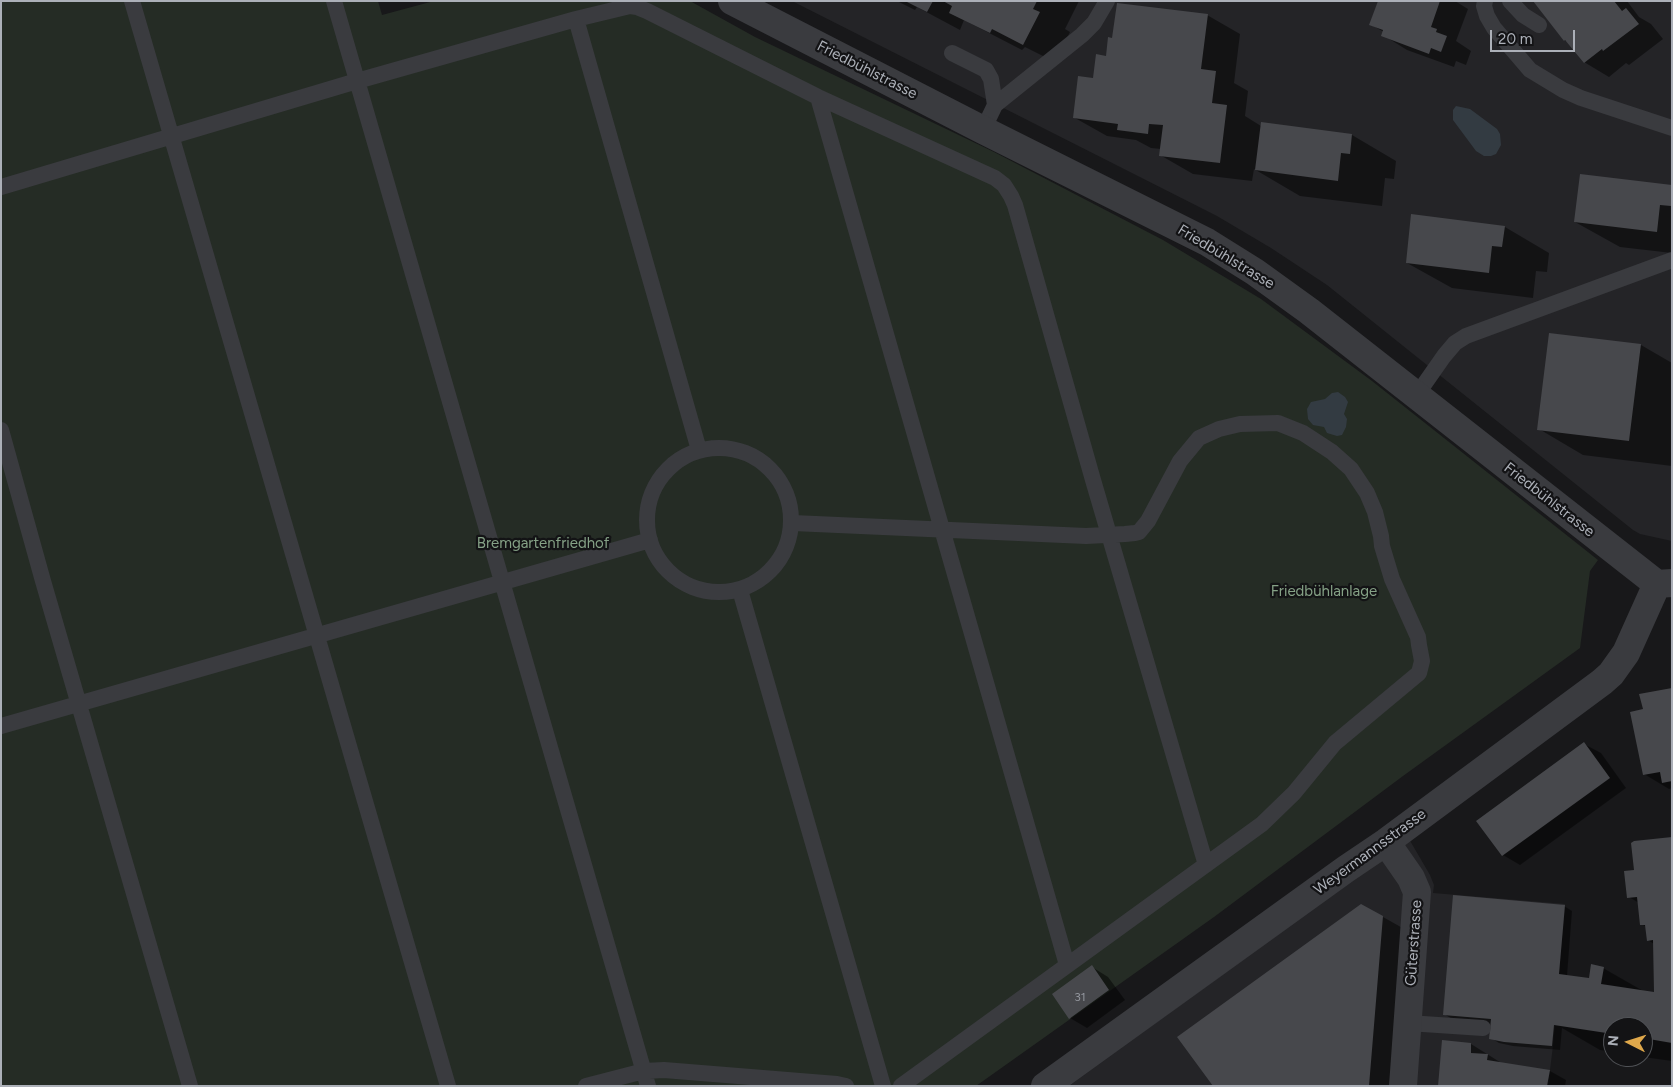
<!DOCTYPE html>
<meta charset="utf-8">
<style>
body{margin:0}
#map{position:relative;width:1673px;height:1087px;overflow:hidden;background:#18181a;font-family:Figtree,sans-serif}
canvas{display:block}
.frame{position:absolute;inset:0;border:2px solid #acb0b8;pointer-events:none}
.north{position:absolute;left:1603px;top:1017px;width:50px;height:50px;box-sizing:border-box;background:#131315;border:1px solid #505256;border-radius:50%;rotate:275deg;font-size:14px;font-weight:700;line-height:20px;text-align:center;color:#acb0b8}
.north::after{content:'';display:block;margin:auto;width:18px;height:22px;background:#dfa84b;clip-path:polygon(50% 0,100% 100%,50% 72%,0 100%)}
.scale{position:absolute;left:1490px;top:30px;width:85px;height:22px;box-sizing:border-box;border:2px solid #acb0b8;border-top:0;padding-left:6px;font-size:15px;line-height:18px;white-space:nowrap;color:#acb0b8;-webkit-text-stroke:4px #131315;paint-order:stroke}
</style>
<div id="map">
<canvas width="1673" height="1087"></canvas>
<div class="frame"></div>
<div class="north">N</div>
<div class="scale">20 m</div>
</div>
<script>
const ctx = document.querySelector('canvas').getContext('2d');
ctx.lineJoin = 'round';
function paint(path, color) { ctx.fillStyle = color; ctx.fill(path, 'evenodd'); }
const poly = rows => new Path2D(rows.map(r => 'M' + r).join(''));
function strokePath(path, color, width, dash) { ctx.strokeStyle = color; ctx.lineWidth = width; ctx.lineCap = dash ? 'butt' : 'round'; ctx.setLineDash(dash || []); ctx.stroke(path); }
function label(font, color, halo, rows, align = 'center') {
  ctx.font = font + ' Figtree,sans-serif'; ctx.lineWidth = 4.5; ctx.setLineDash([]); ctx.textBaseline = 'middle'; ctx.strokeStyle = halo; ctx.fillStyle = color; for (const [text, x, y, turn = 0] of rows) {
    ctx.save(); ctx.translate(x, y); ctx.rotate((+turn || 0) * Math.PI / 180); ctx.textAlign = isNaN(turn) ? turn : align; if (halo) ctx.strokeText(text, 0, 0); ctx.fillText(text, 0, 0); ctx.restore();
  }
}
const built = poly([
 [792,1,1672,1,1672,541,1640,534,1633,530,1327,285,1271,248,1217,216],
 [1409,839,1430,875,1434,885,1433,893,1565,904,1553,1046,1548,1086,1069,1086]
]);
const green = poly([
 [1,1,378,1,382,15,434,1,690,1,755,37,994,152,1163,240,1261,299,1372,381,1598,560,1590,571,1580,648,1403,776,1214,917,976,1086,1,1086]
]);
const water = poly([
 [1456,106,1470,109,1497,129,1500,134,1501,145,1496,154,1491,156,1484,156,1476,151,1453,120,1453,110],
 [1338,392,1345,397,1348,402,1344,414,1347,419,1346,427,1342,435,1337,436,1327,433,1324,427,1313,425,1308,419,1307,409,1311,402,1325,399,1332,393]
]);
const shadow = poly([
 [897,1,1079,1,1065,29,1070,32,1055,62,1025,47,1022,50,964,20,960,30,917,7,915,10],
 [1376,1,1455,1,1468,9,1456,41,1471,51,1466,65,1456,61,1454,67,1407,50,1383,35,1384,32,1370,24,1378,2],
 [1534,1,1627,1,1639,17,1651,24,1663,39,1629,65,1626,63,1609,77,1584,62,1569,43,1564,40],
 [1207,15,1240,34,1234,83,1248,91,1245,116,1261,126,1352,135,1396,161,1394,179,1385,178,1382,206,1300,196,1254,169,1252,181,1193,174,1160,155,1161,149,1151,148,1136,140,1107,136,1075,118,1107,57,1113,39],
 [1672,186,1672,253,1620,247,1575,222],
 [1505,227,1549,253,1547,272,1536,271,1533,298,1452,288,1407,263],
 [1641,345,1672,363,1672,466,1583,455,1539,429],
 [1672,689,1672,788,1669,789,1644,774,1645,710],
 [1584,744,1601,753,1626,788,1520,865,1503,855,1478,821],
 [1672,838,1672,1061,1643,1057,1643,1027,1613,1027,1613,1052,1600,1050,1562,1028,1560,1050,1513,1046,1499,1043,1491,1038,1491,1031,1469,1029,1444,1014,1564,906,1572,911,1567,976,1590,980,1603,968,1645,992,1655,994,1654,944,1648,940,1647,927,1641,924,1639,903,1629,897,1635,871],
 [1383,917,1415,935,1403,1086,1214,1086],
 [1092,967,1108,977,1125,1000,1087,1028,1070,1018],
 [1471,1044,1503,1064,1550,1071,1566,1080,1565,1086,1439,1086]
]);
const building = poly([
 [905,1,933,1,927,12],
 [943,1,1037,1,1033,9,1040,12,1023,45,992,29,990,33,949,13,952,6],
 [1378,1,1440,1,1431,27,1437,29,1436,32,1447,36,1441,52,1431,48,1429,54,1381,36,1383,30,1369,25],
 [1533,1,1614,1,1622,11,1626,8,1639,24,1603,51,1602,49,1584,63,1565,40,1564,41],
 [1117,3,1208,14,1201,69,1216,71,1212,103,1227,105,1220,163,1159,156,1163,125,1149,124,1148,134,1117,130,1118,124,1073,118,1078,76,1093,78,1096,54,1106,56,1108,37,1112,38],
 [1261,122,1352,134,1350,154,1341,153,1338,181,1255,170],
 [1580,174,1672,185,1671,206,1660,205,1657,232,1574,222],
 [1411,214,1505,226,1502,247,1492,246,1489,273,1406,263],
 [1549,333,1641,344,1629,441,1537,430],
 [1672,688,1672,781,1662,783,1660,772,1643,775,1630,712,1643,709,1639,694],
 [1584,742,1610,778,1502,856,1476,821],
 [1672,837,1672,1043,1643,1038,1643,1027,1613,1027,1613,1034,1554,1025,1552,1046,1504,1042,1489,1039,1491,1019,1443,1015,1453,895,1565,905,1559,974,1589,978,1591,964,1604,967,1601,984,1654,992,1653,940,1647,941,1645,925,1640,925,1637,897,1627,898,1624,871,1634,870,1631,843,1634,841],
 [1361,904,1383,916,1369,1086,1213,1086,1177,1037],
 [1092,965,1109,990,1069,1019,1052,994],
 [1442,1040,1471,1043,1471,1053,1488,1054,1487,1060,1550,1070,1547,1086,1438,1086]
]);
const lane = poly([
 [132,1,448,1086],
 [334,1,648,1086],
 [1485,1,1484,6,1487,16,1494,28,1530,70,1563,90,1581,98,1672,128],
 [1510,1,1523,15,1539,25],
 [576,19,699,450],
 [952,53,986,70,991,79,995,105,983,130],
 [818,97,1067,965],
 [995,105,1082,35,1094,23,1107,1],
 [1,187,357,81,576,19,630,6,637,7,647,11,818,97,995,178,1004,185,1011,196,1015,205,1093,480,1206,865],
 [1416,396,1444,356,1455,343,1466,336,1672,260],
 [1,430,43,581,190,1086],
 '647 520a72 72 0 1 1 144 0a72 72 0 1 1-144 0Z',
 [793,523,1086,536,1125,534,1135,533,1139,532,1148,521,1180,461,1199,438,1219,429,1240,424,1278,423,1303,433,1332,452,1351,469,1367,493,1375,512,1381,536,1382,546,1392,579,1418,637,1419,645,1422,661,1419,673,1335,743,1294,793,1262,824,901,1086],
 [740,590,883,1086],
 [1,726,650,540],
 [1408,1023,1483,1028],
 [586,1086,644,1071,664,1070,837,1084,846,1086]
]);
const street = poly([
 [732,1,983,130,1207,242,1255,272,1309,311,1657,584,1672,583],
 [1386,842,1411,878,1417,892,1403,1086],
 [1045,1086,1346,869,1386,842,1602,682,1611,674,1626,653,1657,584]
]);
const numberNames = [
 ["31",1080,997]
];
const streetNames = [
 ["Friedbühlstrasse",867,70,27],
 ["Friedbühlstrasse",1226,257,31],
 ["Friedbühlstrasse",1549,500,38],
 ["Weyermannsstrasse",1370,852,-36],
 ["Güterstrasse",1414,943,-86]
];
const parkNames = [
 ["Bremgartenfriedhof",543,544],
 ["Friedbühlanlage",1324,592]
];
paint(built, '#242427');
paint(green, '#252c25');
paint(water, '#333b42');
paint(shadow, '#0007');
paint(building, '#47484c');
strokePath(lane, '#3a3b3f', 16);
strokePath(street, '#3a3b3f', 28);
label('12px', '#93969d', null, numberNames);
label('15px', '#acb0b8', '#131315', streetNames);
label('15px', '#85a186', '#131315', parkNames);
</script>
